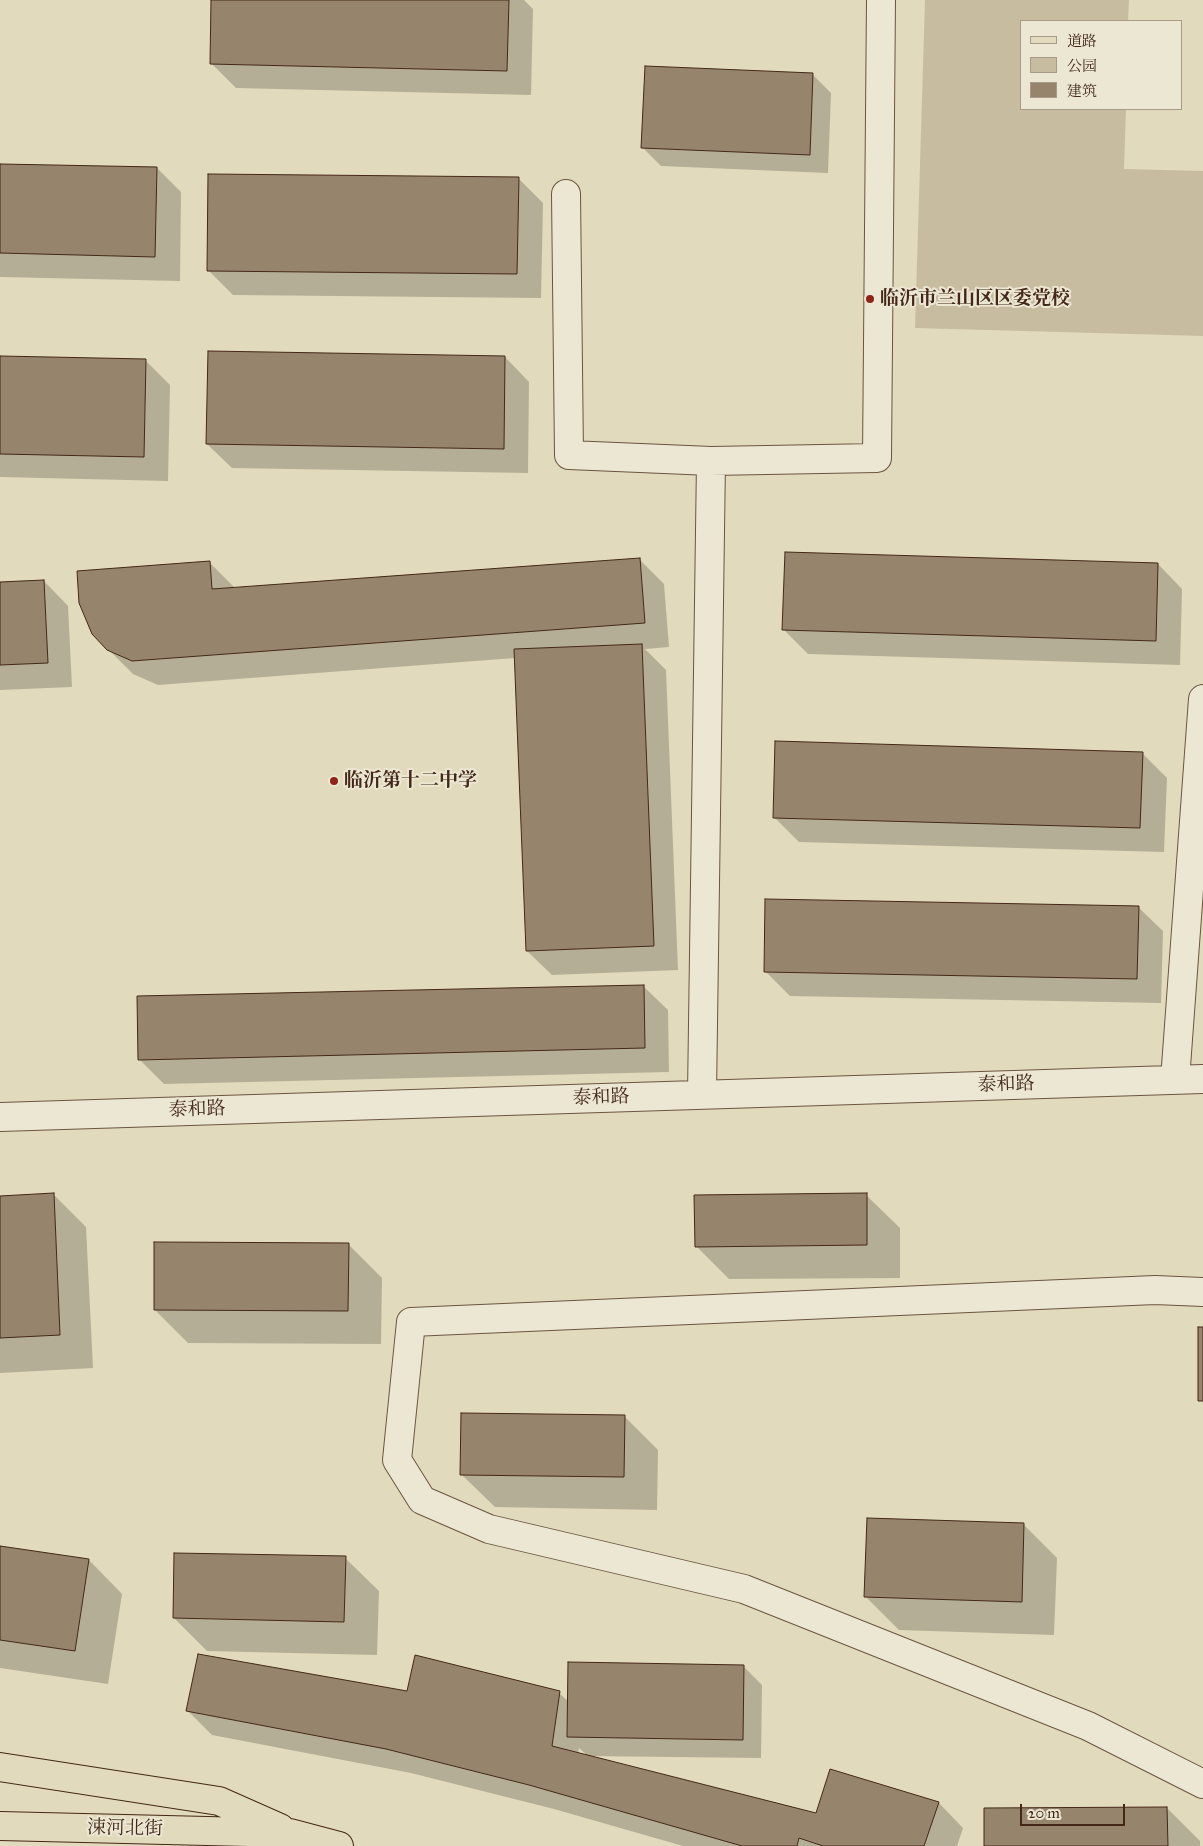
<!DOCTYPE html>
<meta charset="utf-8">
<style>
body{margin:0}
#map{position:relative;width:1203px;height:1846px;overflow:hidden;background:#e2dabc;font-family:"IM FELL Great Primer","Noto Serif SC",serif}
canvas{display:block}
.legend{position:absolute;left:1020px;top:20px;width:162px;height:90px;box-sizing:border-box;background:#ece7d3;border:1px solid #a99a88;margin:0;padding:6px 9px;list-style:none;font-size:15px;color:#442718}
.legend li{display:flex;align-items:center;gap:10px;height:25px}
.legend b{width:25px;border:1px solid #a99a88}
.scale{position:absolute;left:1020px;top:1804px;width:105px;height:22px;box-sizing:border-box;border:2px solid #442718;border-top:0;padding-left:6px;font-size:15px;line-height:18px;white-space:nowrap;color:#442718;-webkit-text-stroke:4px #ece7d3;paint-order:stroke}
</style>
<div id="map">
<canvas width="1203" height="1846"></canvas>
<ul class="legend">
<li><b style="height:6px;background:#e2dabc"></b>道路</li>
<li><b style="height:14px;background:#c7bca0"></b>公园</li>
<li><b style="height:14px;background:#96846d"></b>建筑</li>
</ul>
<div class="scale">20 m</div>
</div>
<script>
const ctx = document.querySelector('canvas').getContext('2d');
ctx.lineJoin = 'round';
function paint(path, color) { ctx.fillStyle = color; ctx.fill(path, 'evenodd'); }
const poly = rows => new Path2D(rows.map(r => 'M' + r).join(''));
function strokePath(path, color, width, dash) { ctx.strokeStyle = color; ctx.lineWidth = width; ctx.lineCap = dash ? 'butt' : 'round'; ctx.setLineDash(dash || []); ctx.stroke(path); }
function label(font, color, halo, rows, align = 'center') {
  ctx.font = font + ' "IM FELL Great Primer","Noto Serif SC",serif'; ctx.lineWidth = 4; ctx.setLineDash([]); ctx.textBaseline = 'middle'; ctx.strokeStyle = halo; ctx.fillStyle = color; for (const [text, x, y, turn = 0] of rows) {
    ctx.save(); ctx.translate(x, y); ctx.rotate((+turn || 0) * Math.PI / 180); ctx.textAlign = isNaN(turn) ? turn : align; if (halo) ctx.strokeText(text, 0, 0); ctx.fillText(text, 0, 0); ctx.restore();
  }
}
const green = poly([
 [925,0,1129,0,1128,21,1022,21,1022,109,1126,109,1124,169,1203,171,1203,336,915,328]
]);
const shadow = poly([
 [212,0,524,0,533,9,531,95,236,88,211,63],
 [812,74,831,93,828,173,661,166,642,147],
 [0,165,157,168,181,192,180,281,0,277],
 [518,178,543,203,541,298,233,295,209,271],
 [0,357,145,360,170,385,168,481,0,477],
 [505,357,529,382,528,473,232,468,207,444],
 [639,559,664,584,669,647,645,649,666,670,678,970,552,975,527,951,515,658,158,685,133,674,108,649,209,562,234,587,234,589],
 [1158,564,1182,589,1180,665,808,654,783,629],
 [44,581,68,606,72,687,0,690,0,583],
 [1142,753,1167,778,1164,852,799,842,774,817],
 [1138,907,1163,931,1161,1003,790,996,765,971],
 [643,986,668,1010,669,1072,164,1084,139,1059],
 [53,1194,86,1227,93,1368,0,1373,0,1197],
 [866,1195,900,1228,900,1278,729,1279,696,1246],
 [348,1244,382,1278,381,1344,188,1343,155,1310],
 [624,1416,658,1450,657,1510,495,1507,461,1474],
 [1023,1524,1057,1558,1054,1635,899,1630,866,1597],
 [0,1547,89,1560,122,1594,108,1684,0,1668],
 [345,1558,379,1591,377,1655,207,1651,174,1618],
 [743,1666,762,1685,761,1758,588,1756,579,1748,578,1754,817,1815,831,1770,939,1803,963,1828,957,1846,683,1846,554,1809,411,1773,212,1735,187,1710,408,1693,559,1693,569,1702],
 [1167,1808,1200,1841,1200,1846,986,1846]
]);
const building = poly([
 [211,0,509,0,507,71,210,64,211,0],
 [645,66,813,73,810,155,641,148,645,66],
 [0,164,157,167,155,257,0,253,0,164],
 [208,174,519,177,517,274,207,271,208,174],
 [208,351,505,356,504,449,206,444,208,351],
 [0,356,146,359,144,457,0,454,0,356],
 [785,552,1158,563,1156,641,782,630,785,552],
 [640,558,645,623,132,661,107,650,92,634,79,603,77,571,210,561,212,589,640,558],
 [44,580,48,663,0,665,0,582,44,580],
 [642,644,654,946,526,951,514,649,642,644],
 [775,741,1143,752,1140,828,773,818,775,741],
 [765,899,1139,906,1137,979,764,972,765,899],
 [644,985,645,1048,138,1060,137,996,644,985],
 [54,1193,60,1335,0,1338,0,1196,54,1193],
 [867,1193,867,1245,695,1247,694,1195,867,1193],
 [154,1242,349,1243,348,1311,154,1310,154,1242],
 [1198,1327,1203,1327,1203,1401,1198,1401,1198,1327],
 [461,1413,625,1415,624,1477,460,1475,461,1413],
 [867,1518,1024,1523,1022,1602,864,1597,867,1518],
 [0,1546,89,1559,75,1651,0,1640,0,1546],
 [174,1553,346,1556,344,1622,173,1618,174,1553],
 [198,1654,407,1691,415,1655,560,1691,552,1746,816,1813,830,1769,939,1802,924,1846,823,1846,799,1838,797,1846,742,1846,529,1785,386,1749,186,1711,198,1654],
 [568,1662,744,1665,743,1740,567,1737,568,1662],
 [1167,1807,1168,1846,984,1846,984,1808,1167,1807]
]);
const minor = poly([
 [566,194,569,455,711,461,877,458,881,0],
 [1175,1080,1203,699],
 [702,1094,711,461],
 [0,1117,1203,1079],
 [1203,1292,1155,1290,411,1322,397,1460,422,1500,489,1529,744,1589,1088,1726,1203,1784]
]);
const major = poly([
 [0,1767,219,1801,280,1828],
 [0,1826,290,1833,339,1846]
]);
const markers = [
 [870,299,5,"#8f2418"],
 [334,781,5,"#8f2418"]
];
const poiNames = [
 ["临沂市兰山区区委党校",880,299],
 ["临沂第十二中学",344,781]
];
const streetNames = [
 ["泰和路",1006,1085,-2],
 ["泰和路",601,1098,-2],
 ["泰和路",197,1110,-2],
 ["涑河北街",125,1829,1]
];
paint(green, '#c7bca0');
paint(shadow, '#0003');
paint(building, '#96846d');
strokePath(building, '#442718', 1);
strokePath(minor, '#6c5441', 30);
strokePath(major, '#442718', 30);
strokePath(minor, '#ece7d3', 28);
strokePath(major, '#e2dabc', 28);
for (const [x, y, r, color] of markers) { const dot = new Path2D(); dot.arc(x, y, r, 0, 2 * Math.PI); ctx.fillStyle = color; ctx.fill(dot); strokePath(dot, '#ece7d3', 2); }
label('bold 19px', '#442718', '#ece7d3', poiNames, 'left');
label('19px', '#442718', '#ece7d3', streetNames);
</script>
